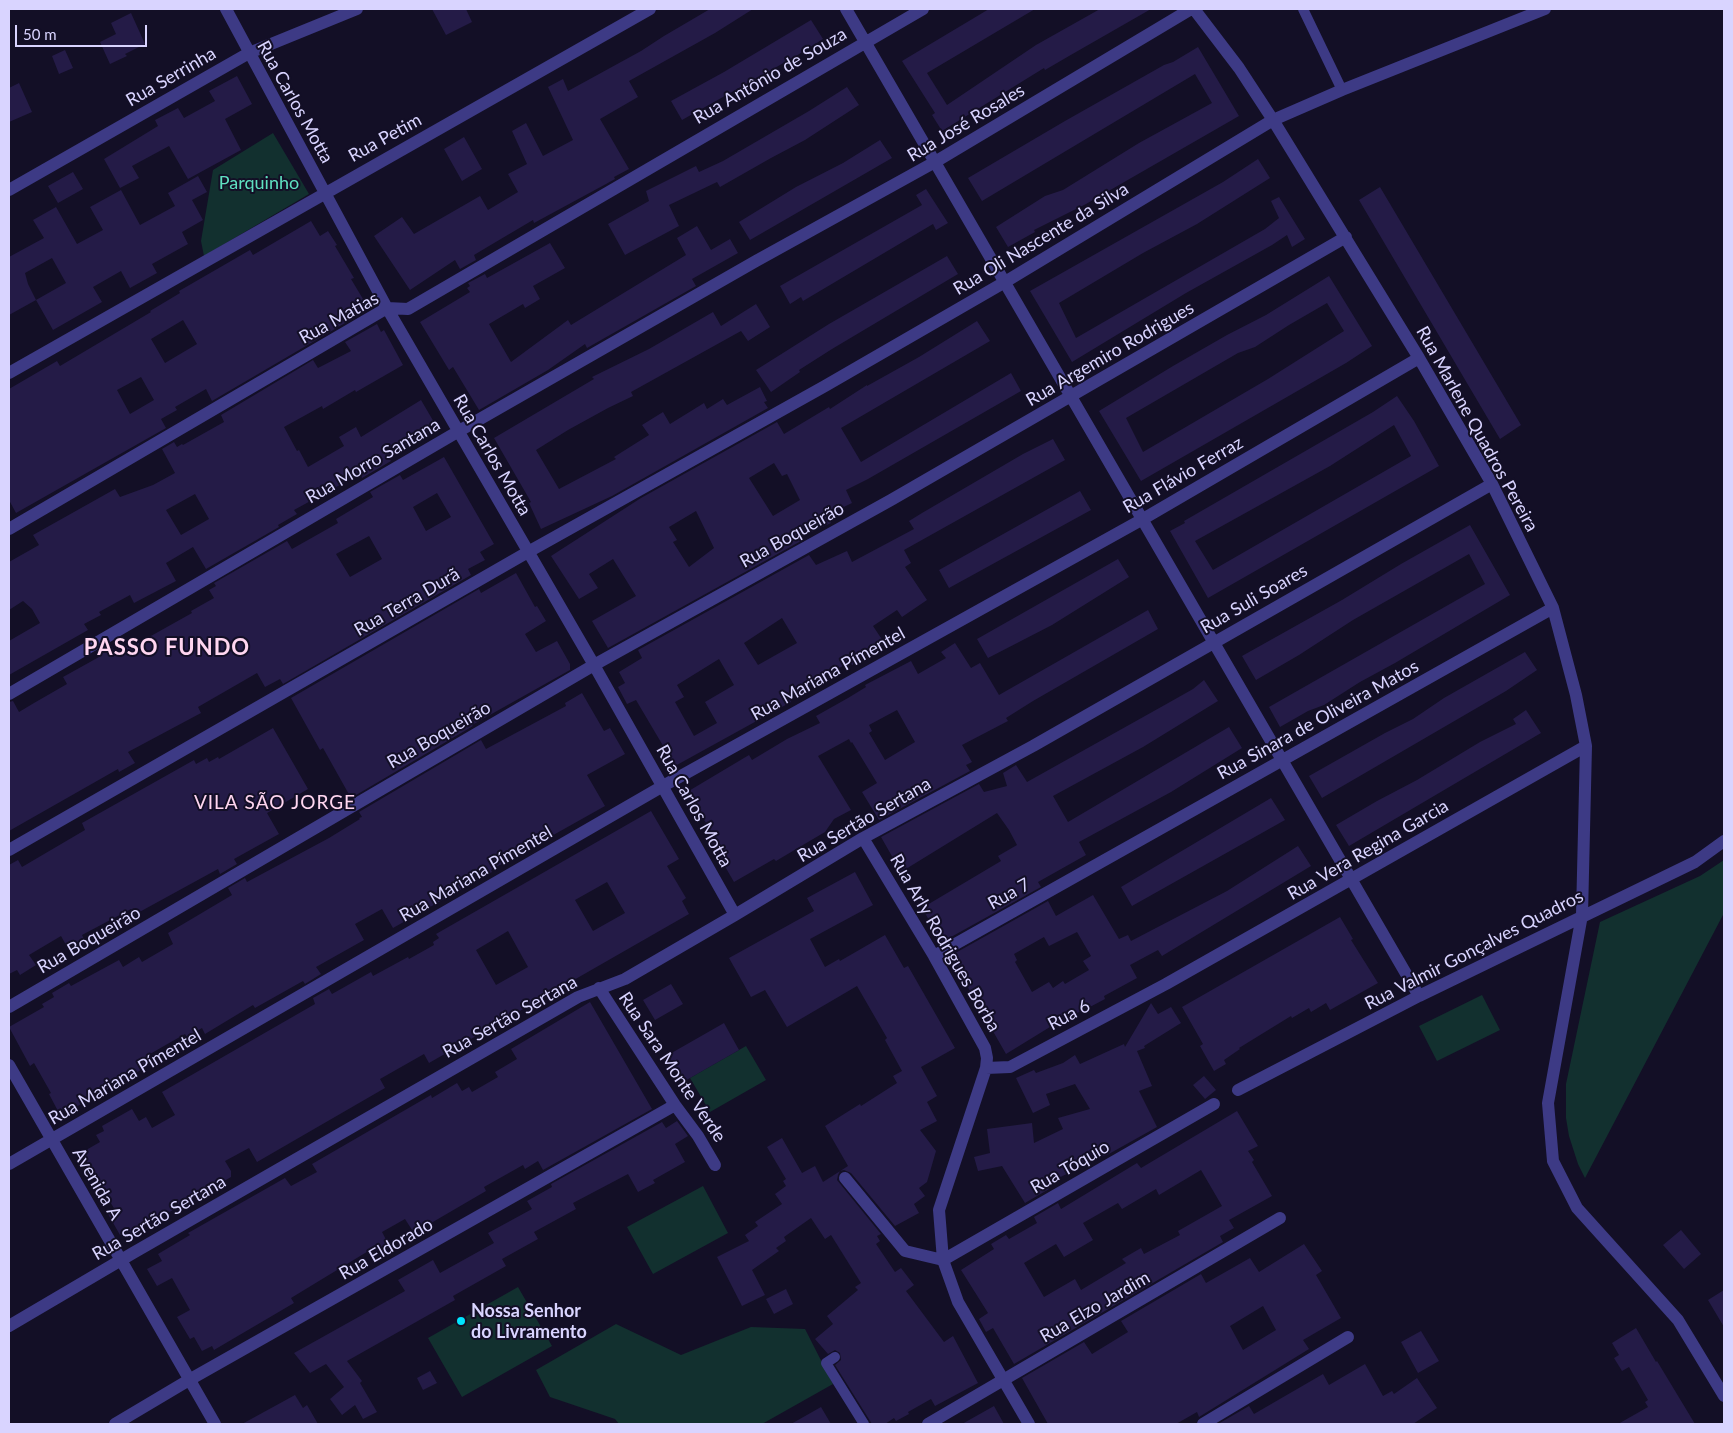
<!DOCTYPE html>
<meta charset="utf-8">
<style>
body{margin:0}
#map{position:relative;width:1733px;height:1433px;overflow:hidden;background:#130f26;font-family:Lato,sans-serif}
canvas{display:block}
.frame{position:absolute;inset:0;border:10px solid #d9d4ff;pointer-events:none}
.scale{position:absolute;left:15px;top:25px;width:132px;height:22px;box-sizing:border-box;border:2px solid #d9d4ff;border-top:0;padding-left:6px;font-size:15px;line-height:18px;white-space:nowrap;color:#d9d4ff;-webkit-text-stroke:4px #130f26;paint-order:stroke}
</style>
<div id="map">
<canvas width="1733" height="1433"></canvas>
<div class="frame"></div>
<div class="scale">50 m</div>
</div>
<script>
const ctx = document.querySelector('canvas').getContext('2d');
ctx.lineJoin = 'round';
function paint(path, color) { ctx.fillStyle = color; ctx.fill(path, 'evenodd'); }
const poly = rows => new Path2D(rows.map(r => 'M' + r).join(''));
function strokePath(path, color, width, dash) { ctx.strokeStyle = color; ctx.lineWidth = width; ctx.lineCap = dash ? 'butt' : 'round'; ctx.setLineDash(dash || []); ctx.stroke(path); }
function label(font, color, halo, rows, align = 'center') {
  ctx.font = font + ' Lato,sans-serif'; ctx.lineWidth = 4; ctx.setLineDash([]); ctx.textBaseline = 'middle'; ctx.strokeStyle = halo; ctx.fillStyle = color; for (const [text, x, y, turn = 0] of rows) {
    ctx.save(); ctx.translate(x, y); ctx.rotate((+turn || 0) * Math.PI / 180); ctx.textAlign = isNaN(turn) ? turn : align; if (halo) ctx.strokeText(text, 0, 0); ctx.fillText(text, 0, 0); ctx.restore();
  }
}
const green = poly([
 [273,133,309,194,204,256,201,241,213,170],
 [1724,860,1724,913,1585,1178,1578,1164,1569,1136,1566,1118,1566,1084,1600,922,1700,876],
 [1482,995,1500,1030,1437,1061,1419,1026],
 [746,1046,766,1080,710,1112,690,1078],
 [703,1186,728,1233,653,1274,627,1227],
 [518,1287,552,1346,462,1397,428,1338],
 [616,1324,681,1355,751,1327,805,1329,833,1384,762,1424,619,1424,615,1419,550,1397,536,1370]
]);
const building = poly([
 [432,9,466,9,472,22,446,35],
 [710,9,753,9,715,33,629,81,638,97,600,119,629,169,614,177,615,179,606,184,534,223,533,220,489,246,474,255,476,260,460,269,455,260,410,290,374,236,402,217,414,234,480,196,488,210,518,192,508,174,527,164,512,131,526,123,543,156,573,140,548,87,563,79,568,91,641,51,664,36],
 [989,9,1035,9,927,73,947,105,1036,45,1100,9,1151,9,1069,56,1045,70,1044,68,942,131,932,115,935,113,902,61],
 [131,13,145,44,125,54,127,56,110,64,100,42,116,34,111,23],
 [811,20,823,39,796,56,682,120,671,101,724,72],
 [1198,47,1239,116,1086,204,1034,230,1035,232,1008,247,996,227,1045,196,1063,190,1139,143,1212,103,1195,74,982,201,968,178,1065,121,1164,65,1173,62],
 [65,50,73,68,59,74,52,56],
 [237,76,252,104,225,119,241,150,188,179,169,146,132,166,139,178,120,188,104,159,158,126,155,120,178,108,184,118,215,101,209,91],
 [19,83,32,112,9,122,9,88],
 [847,87,859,105,805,140,771,158,720,187,717,182,669,205,679,226,625,255,608,224,649,201,646,191,696,166,699,172,723,161,809,111],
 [464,137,482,169,462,181,444,149],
 [880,140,892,158,750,240,739,222,796,187,843,163],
 [1258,159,1270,178,1197,224,1143,253,1059,303,1076,338,1265,229,1279,218,1271,201,1279,197,1305,239,1292,247,1287,235,1272,245,1186,293,1072,362,1030,291,1223,182],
 [73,172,83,189,58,203,48,186],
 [198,176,207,192,192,200,203,220,182,232,188,244,152,264,157,273,130,288,121,271,93,287,102,302,53,330,36,300,9,315,9,257,44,238,33,220,56,207,77,244,103,230,90,207,121,190,140,225,175,206,168,193],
 [52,258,66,283,36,300,28,284,25,273],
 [1380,187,1521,425,1500,439,1359,200],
 [926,189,948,223,936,230,933,224,803,301,801,297,790,304,780,286,922,205,916,195],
 [311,221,320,236,328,231,337,245,335,246,354,278,351,279,369,309,212,401,206,389,175,407,177,410,161,419,166,428,16,513,9,500,9,389,57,361,60,366,151,312,150,311,180,293,179,291,250,250,253,255],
 [183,320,197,344,165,363,151,339],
 [141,377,154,400,130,414,117,390],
 [697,226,711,250,730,239,738,253,692,279,696,286,587,348,585,344,548,370,479,410,453,367,449,370,420,322,470,292,467,288,470,286,468,283,485,274,487,278,550,243,565,268,533,286,540,299,525,308,523,304,489,324,511,362,568,320,571,325,686,255,677,238],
 [947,256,958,274,832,349,799,370,800,372,771,392,756,370,829,324],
 [1329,276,1372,346,1346,363,1141,481,1099,411,1173,366,1227,335,1266,315],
 [1327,303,1344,331,1268,379,1143,452,1126,418,1238,353,1255,347,1289,325],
 [756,304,770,327,748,341,741,331,631,392,633,396,608,408,568,430,536,450,559,489,616,459,614,457,649,435,642,425,663,412,670,424,704,403,707,409,723,399,727,405,760,387,767,401,764,402,768,408,612,496,541,529,529,503,531,502,494,438,594,379,592,377,649,349,713,312,721,326],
 [977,321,990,341,841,428,861,462,1011,373,1021,391,868,479,846,490,852,503,827,515,831,523,799,538,801,541,608,648,592,621,636,596,613,559,589,574,598,588,579,599,551,556,641,498,777,422,784,434,829,407,830,409,867,385,867,386,919,357],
 [774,463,782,476,787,474,800,500,773,516,749,478],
 [696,511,714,548,689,567,673,542,677,540,669,527],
 [377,324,381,332,384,330,403,365,356,392,355,390,323,409,322,406,284,427,297,451,299,450,308,467,344,446,339,437,356,427,361,437,421,400,438,429,389,458,391,461,362,478,360,474,294,510,297,514,278,525,279,527,206,569,193,547,166,563,176,581,134,603,130,595,99,612,101,615,84,624,88,630,9,675,9,641,40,623,32,609,23,601,9,610,9,562,39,545,33,535,115,489,120,497,153,485,175,473,162,449,174,442,177,447,182,444,183,445,224,422,221,415,313,360,318,368,351,351,345,342],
 [195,494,209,519,181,535,166,510],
 [1397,396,1414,421,1439,466,1208,598,1170,531,1185,523,1184,521,1373,412],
 [1394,425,1411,456,1213,570,1195,541,1330,466],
 [1053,439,1065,460,904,550,911,563,905,567,927,600,902,617,897,610,873,626,885,644,852,665,850,662,814,682,814,683,789,697,791,702,675,766,636,700,627,704,618,687,625,683,619,672,642,658,638,650,809,555,816,565,847,551,852,562,914,529,909,521,922,513,1023,454],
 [782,618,797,643,758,665,744,643],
 [719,659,734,685,705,702,717,723,694,736,675,702,684,697,677,685],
 [444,457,494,544,480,552,485,560,468,569,471,575,283,684,280,679,265,687,257,673,198,707,201,713,128,752,135,763,119,772,118,769,9,831,9,702,13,701,19,712,34,703,67,684,63,677,99,657,97,652,110,644,115,652,131,643,133,646,192,613,191,611,214,598,209,590,216,586,214,583,287,541,292,549,338,523,336,519,373,497,370,492,400,475,403,480],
 [437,493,451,517,426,531,413,507],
 [369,536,382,559,350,577,336,554],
 [1080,491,1091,510,949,588,939,570],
 [1470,525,1510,595,1395,663,1360,682,1324,705,1308,711,1280,727,1269,707,1485,584,1469,554,1353,620,1299,655,1256,680,1242,656,1342,600,1401,564],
 [1118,559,1129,577,1052,625,988,658,977,639],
 [516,573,535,607,537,606,546,621,525,634,536,652,557,641,570,664,570,670,472,725,473,726,351,798,323,748,320,750,291,698,479,589,481,593],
 [1148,610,1158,629,1033,701,1006,718,1008,721,962,745,972,762,966,765,970,771,879,820,862,792,877,783,852,742,851,743,849,739,818,756,851,810,834,819,825,832,808,842,776,861,774,859,734,882,712,844,717,841,687,792,749,755,752,760,787,739,820,723,816,716,848,698,866,687,865,685,911,661,918,674,946,658,941,652,955,643,971,668,980,663,999,695],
 [897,710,915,742,885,760,869,733,872,731,869,725],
 [1525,652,1537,670,1506,691,1322,798,1309,776,1385,733,1413,719,1444,698],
 [1204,680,1218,701,1143,747,1053,796,1068,822,1229,727,1242,748,1171,792,1079,842,1086,855,1038,882,1041,887,942,942,922,908,1001,861,998,856,1017,845,1009,830,997,813,901,872,881,837,979,784,984,792,1007,786,1003,773,1016,765,1027,782,1170,702,1193,689],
 [582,693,604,731,610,728,625,754,587,775,605,806,491,870,492,872,393,928,382,909,355,924,364,940,316,967,321,974,305,984,303,981,255,1008,253,1005,205,1034,202,1028,187,1037,185,1034,150,1054,155,1062,76,1107,75,1104,59,1113,49,1094,51,1093,34,1063,30,1066,9,1027,44,1007,42,1004,54,997,52,993,69,983,71,986,119,960,123,967,139,957,142,962,173,944,168,933,232,895,228,888,245,878,247,882,329,838,360,819,359,818,362,817,359,812,481,740,486,749,566,706,565,703],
 [1526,710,1541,733,1349,846,1336,825,1377,801,1417,780,1480,742,1516,724,1513,719],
 [273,728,308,789,267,813,279,834,234,859,237,864,220,874,218,869,134,915,131,909,82,935,86,943,70,952,61,936,29,955,36,965,20,975,17,970,9,974,9,865,18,860,22,867,85,830,82,823,194,760,196,764,207,758,209,762,218,757,219,759],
 [1271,798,1285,820,1132,906,1121,887],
 [651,811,679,859,667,866,686,898,682,901,689,914,429,1063,424,1054,380,1079,385,1088,257,1162,249,1148,225,1161,231,1171,231,1177,129,1235,127,1231,120,1235,108,1214,115,1210,81,1153,100,1142,96,1135,104,1131,102,1126,132,1109,139,1121,146,1117,152,1128,175,1115,162,1092,315,1004,313,998,329,989,332,994,371,972,373,976,408,957,409,959,434,945,433,942,439,938,436,934],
 [607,882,625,913,593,931,575,900],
 [508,931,528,967,496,985,476,950],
 [1298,846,1311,866,1162,956,1158,950,1130,965,1137,978,1104,996,1105,999,1088,1008,1087,1007,1065,1021,1063,1019,1006,1054,950,956,1048,901,1056,916,1093,895,1119,939,1128,935,1131,941,1227,891],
 [1077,932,1091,956,1083,961,1089,970,1065,984,1063,981,1053,988,1049,982,1032,992,1015,962,1017,960,1014,954,1044,937,1049,946],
 [855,872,873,905,810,939,825,967,839,959,840,961,885,935,904,968,908,966,955,1048,921,1067,937,1096,927,1102,937,1121,920,1130,936,1151,927,1182,919,1188,925,1196,914,1204,919,1213,895,1226,851,1173,844,1170,840,1171,838,1175,837,1180,881,1234,877,1236,880,1241,876,1244,895,1272,901,1268,914,1285,906,1291,944,1342,953,1336,978,1383,935,1406,931,1399,908,1412,909,1414,896,1421,894,1418,885,1424,872,1424,835,1365,841,1360,840,1353,835,1350,828,1354,815,1339,833,1324,827,1316,858,1290,855,1287,861,1283,831,1235,825,1239,811,1218,784,1237,786,1241,776,1248,779,1251,752,1270,765,1295,742,1306,717,1257,749,1241,745,1235,758,1226,755,1222,782,1204,775,1194,786,1186,783,1181,786,1179,767,1147,782,1138,802,1173,815,1166,823,1182,848,1166,825,1126,860,1104,861,1106,897,1083,893,1076,902,1071,885,1040,887,1038,857,986,787,1027,765,990,751,997,729,958,814,911,807,898],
 [1340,917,1353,939,1351,940,1378,983,1330,1010,1326,1003,1311,1012,1309,1008,1292,1018,1291,1016,1239,1048,1240,1049,1224,1060,1226,1064,1214,1071,1200,1046,1203,1044,1182,1007],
 [671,984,683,1004,655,1020,643,1000],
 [590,1002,652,1109,543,1170,538,1161,525,1169,523,1165,484,1187,486,1191,414,1233,405,1219,382,1232,390,1247,374,1257,370,1250,291,1298,294,1303,214,1350,212,1346,202,1351,194,1337,190,1339,177,1317,190,1310,172,1278,157,1286,147,1269,162,1261,158,1254,190,1235,188,1233,285,1178,291,1186,317,1172,312,1164,431,1095,432,1098,457,1083,462,1091,469,1087,472,1092,498,1077,495,1072,517,1059,511,1049],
 [1151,1003,1158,1014,1171,1007,1181,1023,1144,1046,1145,1048,1137,1051,1152,1086,1139,1091,1157,1127,1107,1155,1073,1165,1075,1170,1046,1184,1049,1189,1025,1203,1002,1166,978,1171,974,1157,990,1153,987,1129,1032,1123,1034,1143,1063,1129,1058,1118,1090,1109,1075,1084,1046,1094,1050,1105,1033,1113,1016,1078,1034,1070,1036,1073,1063,1063,1075,1055,1080,1064,1124,1044,1125,1047],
 [724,1023,739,1050,683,1082,668,1055],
 [1204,1076,1216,1090,1205,1099,1193,1085],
 [1237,1111,1258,1146,1248,1151,1254,1160,1252,1162,1272,1196,1229,1220,1234,1228,1220,1236,1223,1242,1014,1364,993,1328,986,1332,979,1319,988,1313,961,1270,994,1249,991,1244,1006,1235,1009,1239,1037,1223,1034,1217,1058,1203,1061,1209,1137,1163,1141,1168],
 [1201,1170,1222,1206,1178,1231,1180,1235,1144,1254,1141,1248,1122,1259,1126,1263,1081,1290,1075,1279,1044,1297,1024,1263,1056,1244,1064,1257,1093,1240,1083,1223,1118,1203,1122,1209,1156,1189,1159,1195],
 [677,1121,688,1136,675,1144,685,1162,653,1180,655,1183,638,1192,628,1174,573,1203,576,1209,534,1232,538,1239,502,1259,506,1266,453,1296,455,1300,347,1361,362,1381,360,1383,377,1412,363,1419,355,1405,342,1415,330,1399,344,1387,326,1364,310,1373,294,1353,405,1291,398,1280,433,1260,440,1273,494,1243,488,1233,532,1209,527,1201,552,1187,551,1184,662,1122,666,1128],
 [1681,1230,1701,1254,1684,1269,1663,1245],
 [1304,1244,1322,1271,1316,1275,1341,1318,1303,1340,1309,1349,1199,1417,1197,1412,1176,1424,1048,1424,1022,1378,1084,1342,1092,1354,1128,1332,1121,1321,1201,1274,1206,1283,1250,1258,1259,1272],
 [1263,1306,1276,1330,1243,1350,1230,1326],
 [786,1289,793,1304,774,1314,766,1299],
 [1724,1290,1724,1327,1708,1300],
 [1636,1328,1656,1362,1657,1361,1695,1424,1618,1424,1648,1407,1645,1402,1648,1400,1629,1367,1622,1371,1614,1358,1619,1355,1612,1343],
 [1421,1331,1439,1361,1418,1373,1401,1342],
 [1365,1364,1383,1396,1392,1391,1394,1394,1417,1378,1437,1408,1413,1424,1218,1424,1249,1406,1254,1414,1323,1374,1329,1385],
 [430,1371,437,1383,423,1390,417,1378],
 [295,1395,303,1408,307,1405,318,1424,242,1424],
 [994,1406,1004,1424,962,1424],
 [821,1407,831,1424,791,1424]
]);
const service = poly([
 [1303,9,1342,90],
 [835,1357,826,1363,864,1424]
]);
const minor = poly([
 [226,9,387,308,594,665,735,915],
 [846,9,1419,996],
 [1194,9,1239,68,1273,120,1419,358,1492,484,1553,608,1576,695,1586,746,1582,915,1548,1103,1553,1161,1577,1208,1678,1320,1724,1396],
 [9,190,249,53,357,9],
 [9,373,650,9],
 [9,529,387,308,408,309,923,9],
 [9,694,459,431,756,261,935,162,1191,9],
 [863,838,934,956,985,1048,987,1058,986,1068,939,1210,943,1260,958,1302,1029,1424],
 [9,850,528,552,825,386,1005,282,1273,120,1342,90,1545,9],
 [934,956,1553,608],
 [599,988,675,1105,698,1136,715,1165],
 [9,1007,594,665,891,500,1346,237],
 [9,1065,215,1424],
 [986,1068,1010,1067,1166,984,1586,746],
 [1238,1090,1419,996,1695,862,1724,841],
 [9,1164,663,786,1143,519,1419,358],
 [845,1178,905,1251,943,1260],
 [943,1260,1214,1104],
 [9,1326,133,1253,578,997,625,979,735,915,863,838,1033,746,1492,484],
 [115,1424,189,1380,675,1105],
 [928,1424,1280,1218],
 [1203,1424,1348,1337]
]);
const markers = [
 [461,1321,5,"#00e5ff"]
];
const streetNames = [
 ["Rua Antônio de Souza",770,76,-30],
 ["Rua Serrinha",171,77,-30],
 ["Rua Carlos Motta",295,102,61],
 ["Rua José Rosales",966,123,-31],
 ["Rua Petim",385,138,-29],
 ["Rua Oli Nascente da Silva",1041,239,-31],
 ["Rua Matias",339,318,-29],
 ["Rua Argemiro Rodrigues",1110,354,-30],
 ["Rua Marlene Quadros Pereira",1477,429,61],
 ["Rua Carlos Motta",492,455,60],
 ["Rua Morro Santana",373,461,-30],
 ["Rua Flávio Ferraz",1183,475,-30],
 ["Rua Boqueirão",792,535,-29],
 ["Rua Suli Soares",1254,599,-30],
 ["Rua Terra Durã",407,602,-30],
 ["Rua Mariana Pímentel",828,674,-29],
 ["Rua Sinara de Oliveira Matos",1318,720,-29],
 ["Rua Boqueirão",439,735,-30],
 ["Rua Carlos Motta",694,806,61],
 ["Rua Sertão Sertana",864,820,-30],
 ["Rua Vera Regina Garcia",1368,850,-30],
 ["Rua Mariana Pímentel",476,874,-30],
 ["Rua 7",1009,894,-29],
 ["Rua Boqueirão",89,940,-30],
 ["Rua Arly Rodrigues Borba",945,943,60],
 ["Rua Valmir Gonçalves Quadros",1474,950,-27],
 ["Rua 6",1069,1015,-28],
 ["Rua Sertão Sertana",510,1017,-29],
 ["Rua Sara Monte Verde",672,1067,56],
 ["Rua Mariana Pímentel",125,1077,-30],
 ["Rua Tóquio",1070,1167,-30],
 ["Avenida A",97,1184,60],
 ["Rua Sertão Sertana",159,1218,-30],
 ["Rua Eldorado",386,1249,-30],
 ["Rua Elzo Jardim",1095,1307,-30]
];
const parkNames = [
 ["Parquinho",259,183]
];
const poiNames = [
 ["Nossa Senhor",471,1311],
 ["do Livramento",471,1332]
];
const neighbourhoodNames = [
 ["VILA SÃO JORGE",275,803]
];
const districtNames = [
 ["PASSO FUNDO",167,648]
];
paint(green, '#12302f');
paint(building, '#241b47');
strokePath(service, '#3d3a85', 10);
strokePath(minor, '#3d3a85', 12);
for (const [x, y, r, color] of markers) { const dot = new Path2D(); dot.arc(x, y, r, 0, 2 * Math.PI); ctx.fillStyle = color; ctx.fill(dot); strokePath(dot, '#130f26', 2); }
label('18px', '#d9d4ff', '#130f26', streetNames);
label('18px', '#5fe0c0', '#130f26', parkNames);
label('bold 18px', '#d9d4ff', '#130f26', poiNames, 'left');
ctx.letterSpacing = '1px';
label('19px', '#ffd6f0', '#130f26', neighbourhoodNames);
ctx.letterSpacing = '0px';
ctx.letterSpacing = '1px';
label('bold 22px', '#ffd6f0', '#130f26', districtNames);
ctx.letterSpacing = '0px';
</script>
